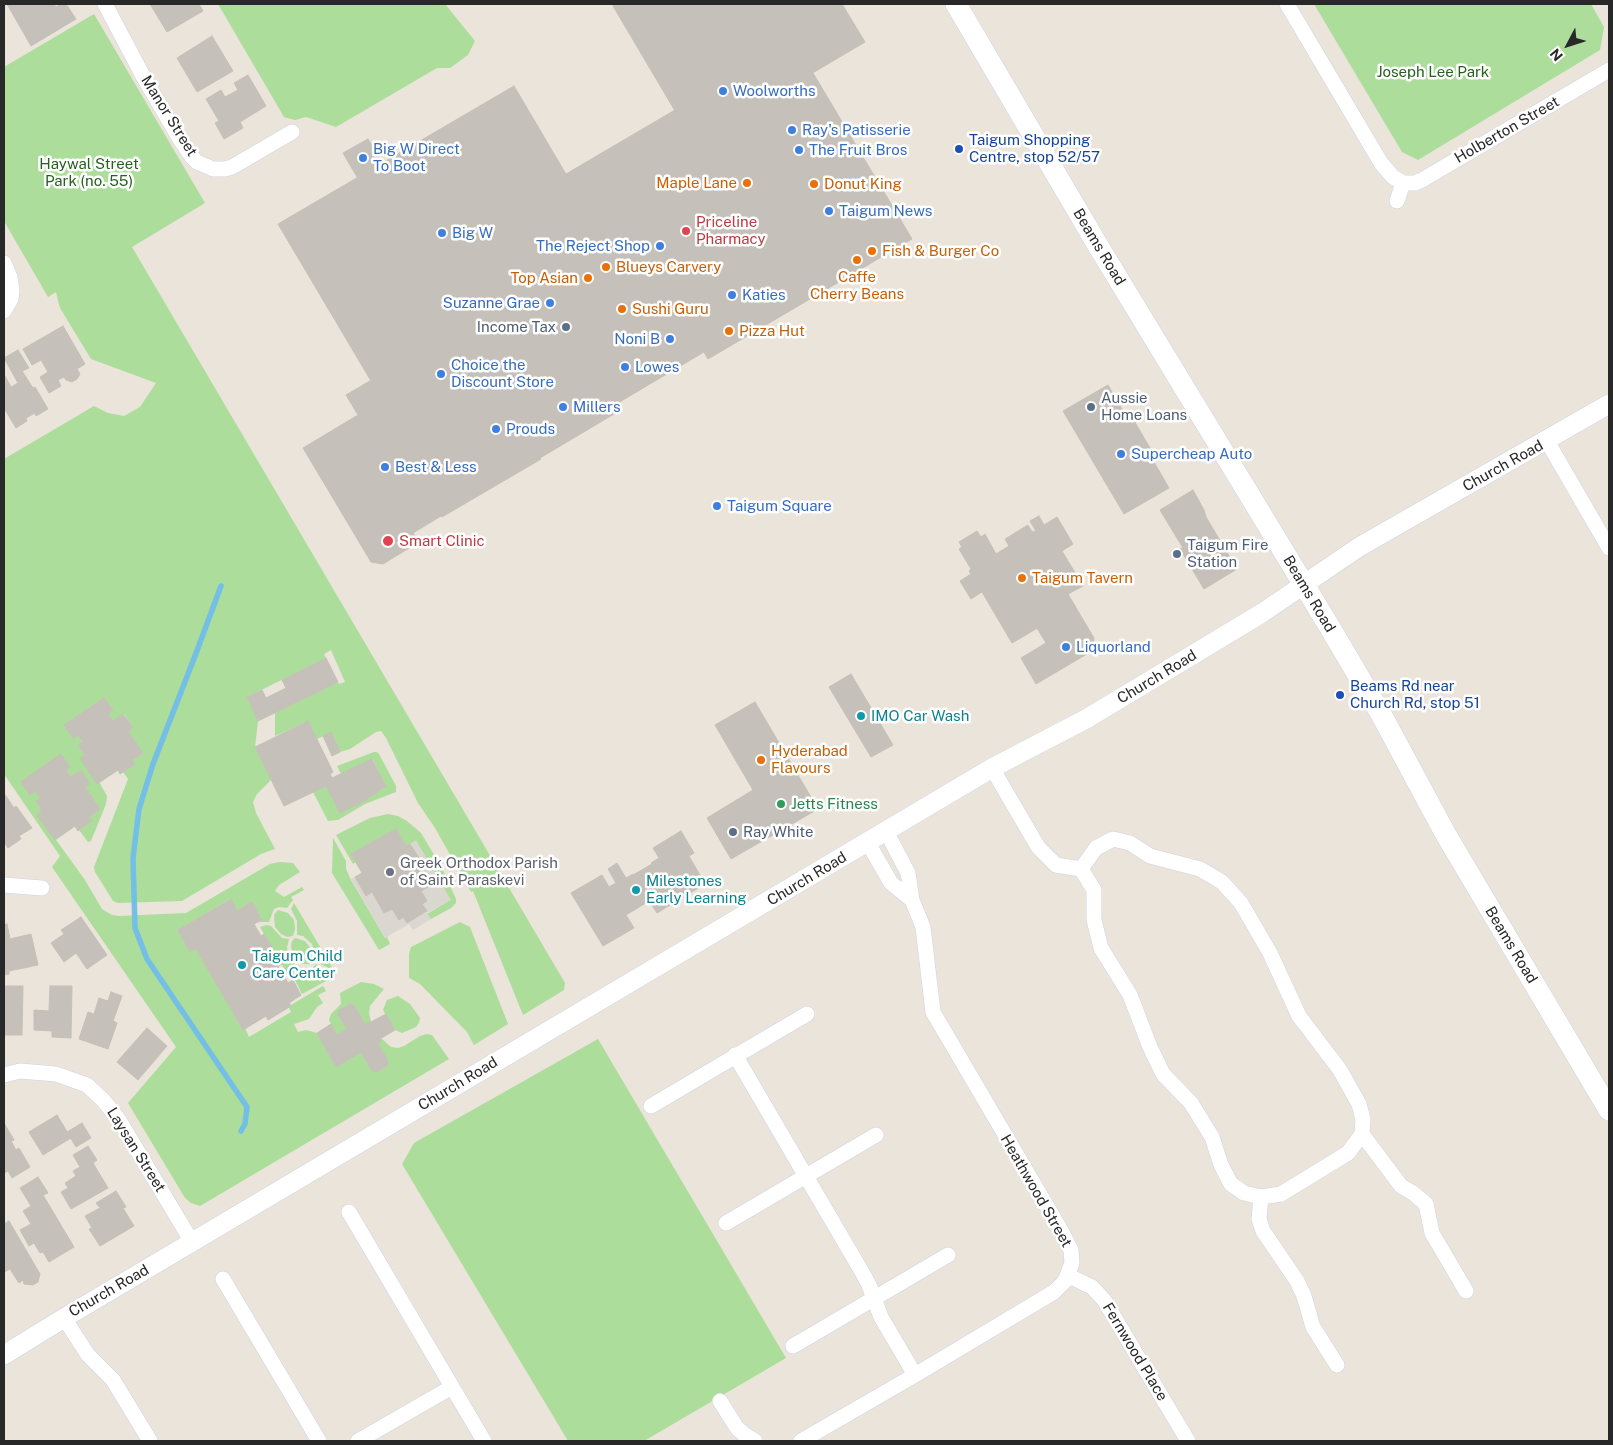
<!DOCTYPE html>
<style>
body{margin:0}
#map{position:relative;width:1613px;height:1445px;overflow:hidden;background:#eae4db;font-family:"Public Sans",sans-serif}
canvas{display:block}
.frame{position:absolute;inset:0;border:5px solid #282828;pointer-events:none}
.north{position:absolute;left:1543px;top:20px;width:50px;height:50px;-webkit-text-stroke:4px #fff;paint-order:stroke;rotate:230deg;font-size:14px;font-weight:700;line-height:20px;text-align:center;color:#282828}
.north::after{content:'';display:block;margin:auto;width:18px;height:22px;background:#282828;clip-path:polygon(50% 0,100% 100%,50% 72%,0 100%)}
</style>
<div id="map">
<canvas width="1613" height="1445"></canvas>
<div class="frame"></div>
<div class="north">N</div>
</div>
<script>
const ctx = document.querySelector('canvas').getContext('2d');
ctx.lineJoin = 'round';
function paint(path, color) { ctx.fillStyle = color; ctx.fill(path, 'evenodd'); }
const poly = rows => new Path2D(rows.map(r => 'M' + r).join(''));
function strokePath(path, color, width, dash) { ctx.strokeStyle = color; ctx.lineWidth = width; ctx.lineCap = dash ? 'butt' : 'round'; ctx.setLineDash(dash || []); ctx.stroke(path); }
function label(font, color, halo, rows, align = 'center') {
  ctx.font = font + ' "Public Sans",sans-serif'; ctx.lineWidth = 5; ctx.setLineDash([]); ctx.textBaseline = 'middle'; ctx.strokeStyle = halo; ctx.fillStyle = color; for (const [text, x, y, turn = 0] of rows) {
    ctx.save(); ctx.translate(x, y); ctx.rotate((+turn || 0) * Math.PI / 180); ctx.textAlign = isNaN(turn) ? turn : align; if (halo) ctx.strokeText(text, 0, 0); ctx.fillText(text, 0, 0); ctx.restore();
  }
}
const green = poly([
 [218,4,445,4,475,41,468,55,450,68,437,68,336,127,306,117,295,120,284,117],
 [1314,4,1591,4,1604,27,1600,50,1418,160,1402,152],
 [94,14,205,203,132,247,565,983,564,990,523,1015,473,891,471,892,435,828,418,803,386,738,381,731,376,732,350,749,340,752,331,733,317,739,308,721,275,736,275,713,338,682,339,684,345,682,331,650,324,654,326,658,247,697,258,721,255,747,271,780,257,794,253,802,256,813,275,849,261,854,182,901,118,903,113,901,95,872,94,867,128,779,123,772,135,764,132,760,143,753,128,731,133,727,124,714,113,721,108,714,113,710,104,698,64,725,73,738,78,735,83,742,78,745,85,755,80,758,99,782,107,796,106,804,91,841,88,842,79,830,92,821,89,817,100,809,85,787,90,784,81,770,70,777,66,770,70,767,61,754,30,795,36,791,40,798,36,802,42,811,38,815,85,880,102,909,112,915,119,916,186,913,270,864,279,862,293,863,300,872,279,885,275,891,284,897,302,887,304,890,291,897,293,900,287,908,279,907,274,909,269,922,260,922,262,919,252,902,237,911,230,899,178,930,190,952,196,949,243,1030,245,1028,249,1037,291,1012,289,1008,291,1005,323,986,326,991,318,995,323,1003,317,1007,309,1019,294,1024,298,1032,306,1030,317,1033,336,1067,361,1052,372,1071,376,1072,387,1066,388,1061,378,1043,380,1039,381,1038,391,1047,398,1048,404,1046,420,1036,427,1034,432,1035,449,1059,200,1206,191,1203,185,1198,128,1103,176,1047,52,867,60,856,4,774,4,459,94,406,108,413,124,416,140,407,156,383,91,359,60,308,56,292,48,297,4,221,4,67],
 [374,752,377,752,379,754,396,786,396,792,365,804,338,820,328,821,313,792,326,786,340,813,367,799,367,798,376,791,385,787,373,759,341,774,337,766],
 [388,814,398,816,407,821,421,833,442,868,456,899,456,903,451,908,431,919,427,914,450,900,416,841,406,846,396,829,351,854,356,862,353,864,336,835,370,818],
 [333,838,346,861,346,869,351,880,385,938,387,937,390,944,379,950,332,873],
 [294,903,335,972,321,964,315,956,312,944,303,936,297,935,297,921,291,909],
 [278,910,288,913,294,920,295,929,293,936,287,937,281,934,275,927,274,915],
 [460,922,470,927,508,1024,474,1045,467,1032,420,984,409,978,409,954,411,947],
 [267,925,271,926,282,938,289,939,287,947,288,954,295,963,294,976,290,978,260,927],
 [295,938,305,941,311,949,312,957,310,964,302,964,293,958,291,946,292,941],
 [316,964,325,971,335,976,302,994,295,980,298,978,298,970,302,967,304,971,312,969],
 [361,982,374,984,384,989,370,1006,369,1013,371,1022,365,1024,354,1005,350,1004,339,1010,347,1029,337,1035,329,1020,331,1014,341,1004,340,993],
 [398,996,410,1004,420,1018,419,1023,416,1027,402,1033,395,1030,383,1010,387,1000],
 [598,1039,786,1358,644,1441,568,1441,402,1164,414,1143]
]);
const plaza = poly([
 [416,840,451,900,427,913,431,919,413,930,409,924,385,938,351,879,355,877,366,895,372,892,384,913,392,909,399,919,403,917,407,923,427,912,422,904,421,891,428,886,415,864,420,861,410,844]
]);
const stream = poly([
 [221,586,195,656,153,764,139,809,133,858,135,928,147,959,247,1107,245,1124,241,1131]
]);
const building = poly([
 [7,4,54,4,56,7,61,4,66,4,76,19,31,46,7,4],
 [150,4,199,4,203,11,167,32,150,4],
 [616,4,842,4,865,42,694,143,613,6,616,4],
 [212,36,233,71,197,92,177,58,212,36],
 [813,73,912,239,708,359,704,352,611,407,614,414,540,458,541,459,442,517,441,516,413,533,419,542,383,564,371,562,303,448,358,415,346,395,606,242,566,174,675,110,694,143,813,73],
 [248,75,266,106,240,122,243,128,224,139,215,123,219,121,206,99,221,90,225,97,238,90,234,83,248,75],
 [514,86,606,242,371,381,278,224,514,86],
 [368,139,383,163,357,177,343,153,368,139],
 [63,326,85,364,77,369,80,374,77,379,72,382,66,380,64,377,58,380,61,386,49,393,40,377,48,372,41,360,32,365,23,349,63,326],
 [18,350,29,368,22,371,33,388,35,387,48,409,36,416,35,413,26,418,27,421,16,428,4,408,4,374,11,387,18,383,4,358,18,350],
 [1108,385,1129,421,1133,419,1150,448,1147,450,1169,488,1124,514,1063,411,1108,385],
 [1193,490,1204,510,1206,517,1237,569,1204,589,1180,549,1183,548,1160,510,1193,490],
 [1039,516,1044,525,1057,517,1073,544,1062,551,1083,586,1068,594,1075,606,1012,643,982,592,971,599,960,581,971,574,969,571,971,569,959,549,962,547,959,542,977,531,981,537,985,534,996,554,1009,546,1005,539,1028,525,1032,532,1036,531,1030,521,1039,516],
 [1075,606,1094,638,1092,651,1036,684,1021,658,1046,643,1037,628,1075,606],
 [326,658,338,682,258,721,247,697,262,690,266,698,286,688,282,680,326,658],
 [851,674,893,745,871,757,829,687,851,674],
 [104,698,113,710,108,714,113,721,123,714,133,727,128,731,143,753,132,760,135,764,120,774,118,770,97,784,80,758,85,755,78,745,83,742,78,735,73,738,64,725,104,698],
 [755,702,818,809,731,859,707,818,753,790,715,725,755,702],
 [308,721,333,772,330,774,332,778,372,759,386,787,376,791,377,793,367,798,368,799,340,813,326,786,284,806,255,747,308,721],
 [331,732,340,752,332,756,323,736,331,732],
 [61,754,70,767,66,770,70,777,81,770,90,784,85,787,100,809,89,817,92,821,79,830,78,831,75,826,55,840,37,815,42,811,36,801,40,798,36,791,30,795,21,782,61,754],
 [4,793,14,808,16,806,32,828,19,836,21,839,8,848,4,842,4,793],
 [396,829,406,846,410,844,421,861,415,864,428,887,421,891,427,901,422,904,427,911,407,923,403,917,399,920,392,909,384,913,372,892,366,896,355,877,362,873,351,854,396,829],
 [681,831,694,853,689,856,705,884,657,913,649,901,626,915,634,928,603,946,571,893,602,875,609,887,616,883,608,869,617,863,626,878,633,874,633,875,652,864,651,863,659,858,653,848,681,831],
 [231,899,237,911,252,902,262,920,254,924,261,936,264,934,282,964,278,966,288,983,293,980,301,995,289,1003,291,1006,268,1020,266,1016,243,1030,196,949,190,952,178,930,231,899],
 [81,917,107,955,87,969,76,953,64,962,51,943,64,934,61,930,81,917],
 [7,924,10,939,31,934,38,965,9,971,9,974,4,975,4,925,7,924],
 [4,986,23,986,22,1035,4,1035,4,986],
 [50,986,72,986,71,1038,52,1037,52,1031,34,1030,34,1010,49,1011,50,986],
 [111,992,122,996,113,1021,117,1023,108,1049,79,1039,88,1012,94,1014,99,998,108,1001,111,992],
 [350,1004,354,1005,365,1024,368,1022,369,1023,386,1014,395,1030,380,1039,381,1041,378,1043,388,1061,387,1066,376,1072,372,1071,361,1052,336,1067,317,1033,331,1024,337,1035,347,1029,338,1014,339,1010,350,1004],
 [147,1028,167,1046,138,1080,117,1062,147,1028],
 [57,1115,71,1138,43,1155,29,1132,57,1115],
 [4,1123,14,1140,11,1141,16,1150,19,1148,30,1167,12,1178,8,1171,4,1173,4,1123],
 [82,1123,91,1138,76,1147,67,1132,82,1123],
 [88,1146,97,1160,93,1163,108,1188,71,1209,61,1192,68,1188,65,1183,76,1176,73,1171,80,1167,73,1155,88,1146],
 [38,1177,48,1193,43,1195,74,1247,49,1262,43,1252,40,1253,34,1243,29,1246,20,1230,31,1224,23,1211,31,1206,20,1188,38,1177],
 [116,1191,126,1207,123,1208,134,1226,100,1246,89,1229,92,1228,85,1216,100,1208,96,1203,116,1191],
 [9,1221,40,1274,38,1282,33,1285,24,1284,23,1280,19,1283,10,1269,4,1272,4,1224,9,1221]
]);
const minor = poly([
 [105,4,144,78,181,141,192,157,197,162,213,169,225,169,232,167,292,132],
 [1287,4,1381,163,1393,177,1403,183],
 [1397,201,1403,183,1415,183,1422,180,1609,70],
 [4,263,10,277,12,291,11,299,4,311],
 [1547,441,1609,548],
 [992,768,1038,847,1056,865,1081,869,1096,848,1113,839,1130,843,1150,856,1200,869,1222,882,1241,903,1270,953,1299,1016,1340,1070,1359,1104,1363,1119,1362,1134,1348,1153,1281,1194,1261,1197,1244,1193,1231,1184,1221,1165,1212,1137,1191,1103,1163,1074,1150,1047,1130,995,1101,948,1094,920,1094,890,1081,869],
 [868,843,891,883,912,900],
 [4,885,42,888],
 [735,1055,862,1272,869,1285,881,1317,915,1375],
 [4,1075,20,1071,56,1074,87,1085,104,1101,119,1120,192,1242],
 [651,1106,807,1014],
 [1362,1134,1401,1186,1413,1193,1426,1204,1432,1233,1466,1291],
 [1261,1197,1259,1219,1263,1231,1297,1281,1304,1296,1313,1327,1337,1365],
 [349,1212,484,1441],
 [726,1223,876,1135],
 [1069,1276,1092,1287,1104,1300,1188,1441],
 [223,1279,319,1441],
 [64,1318,88,1355,113,1380,150,1441],
 [793,1346,948,1255],
 [720,1401,737,1428,745,1435,755,1441],
 [358,1441,452,1387],
 [801,1441,915,1375,1054,1292,1065,1281,1072,1263,1071,1250,1062,1232,933,1012,923,927,912,900,908,873,886,831]
]);
const tertiary = poly([
 [4,1355,64,1318,992,768,1086,719,1126,695,1262,613,1359,547,1609,404]
]);
const secondary = poly([
 [956,4,1097,244,1329,626,1381,714,1445,833,1609,1110]
]);
const markers = [
 [723,91,5,"#3f7fe0"],
 [792,130,5,"#3f7fe0"],
 [959,149,5,"#1a4fb4"],
 [799,150,5,"#3f7fe0"],
 [363,158,5,"#3f7fe0"],
 [747,183,5,"#e8710a"],
 [814,184,5,"#e8710a"],
 [829,211,5,"#3f7fe0"],
 [686,231,5,"#e0444e"],
 [442,233,5,"#3f7fe0"],
 [660,246,5,"#3f7fe0"],
 [872,251,5,"#e8710a"],
 [857,260,5,"#e8710a"],
 [606,267,5,"#e8710a"],
 [588,278,5,"#e8710a"],
 [732,295,5,"#3f7fe0"],
 [550,303,5,"#3f7fe0"],
 [622,309,5,"#e8710a"],
 [566,327,5,"#5c6f8a"],
 [729,331,5,"#e8710a"],
 [670,339,5,"#3f7fe0"],
 [625,367,5,"#3f7fe0"],
 [441,374,5,"#3f7fe0"],
 [563,407,5,"#3f7fe0"],
 [1091,407,5,"#5c6f8a"],
 [496,429,5,"#3f7fe0"],
 [1121,454,5,"#3f7fe0"],
 [385,467,5,"#3f7fe0"],
 [717,506,5,"#3f7fe0"],
 [388,541,6,"#e0444e"],
 [1177,554,5,"#5c6f8a"],
 [1022,578,5,"#e8710a"],
 [1066,647,5,"#3f7fe0"],
 [1340,695,5,"#1a4fb4"],
 [861,716,5,"#0f9aa8"],
 [761,760,5,"#e8710a"],
 [781,804,5,"#2e9e5b"],
 [733,832,5,"#5c6f8a"],
 [390,872,5,"#6b7280"],
 [636,890,5,"#0f9aa8"],
 [242,965,5,"#0f9aa8"]
];
const parkNames = [
 ["Joseph Lee Park",1433,72],
 ["Haywal Street",89,164],
 ["Park (no. 55)",89,181]
];
const shopNames = [
 ["Woolworths",733,91],
 ["Ray's Patisserie",802,130],
 ["Big W Direct",373,149],
 ["To Boot",373,166],
 ["The Fruit Bros",809,150],
 ["Taigum News",839,211],
 ["Big W",452,233],
 ["The Reject Shop",650,246,"right"],
 ["Katies",742,295],
 ["Suzanne Grae",540,303,"right"],
 ["Noni B",660,339,"right"],
 ["Choice the",451,365],
 ["Discount Store",451,382],
 ["Lowes",635,367],
 ["Millers",573,407],
 ["Prouds",506,429],
 ["Supercheap Auto",1131,454],
 ["Best & Less",395,467],
 ["Taigum Square",727,506],
 ["Liquorland",1076,647]
];
const streetNames = [
 ["Manor Street",169,116,58],
 ["Holberton Street",1507,130,-30],
 ["Beams Road",1099,247,59],
 ["Church Road",1503,466,-29],
 ["Beams Road",1309,594,59],
 ["Church Road",1157,677,-31],
 ["Church Road",807,879,-31],
 ["Beams Road",1511,945,59],
 ["Church Road",458,1084,-31],
 ["Laysan Street",136,1150,58],
 ["Heathwood Street",1036,1191,60],
 ["Church Road",109,1291,-30],
 ["Fernwood Place",1135,1352,59]
];
const transitNames = [
 ["Taigum Shopping",969,140],
 ["Centre, stop 52/57",969,157],
 ["Beams Rd near",1350,686],
 ["Church Rd, stop 51",1350,703]
];
const foodNames = [
 ["Maple Lane",737,183,"right"],
 ["Donut King",824,184],
 ["Fish & Burger Co",882,251],
 ["Blueys Carvery",616,267],
 ["Caffe",857,277,"center"],
 ["Cherry Beans",857,294,"center"],
 ["Top Asian",578,278,"right"],
 ["Sushi Guru",632,309],
 ["Pizza Hut",739,331],
 ["Taigum Tavern",1032,578],
 ["Hyderabad",771,751],
 ["Flavours",771,768]
];
const healthNames = [
 ["Priceline",696,222],
 ["Pharmacy",696,239],
 ["Smart Clinic",399,541]
];
const serviceNames = [
 ["Income Tax",556,327,"right"],
 ["Aussie",1101,398],
 ["Home Loans",1101,415],
 ["Taigum Fire",1187,545],
 ["Station",1187,562],
 ["Ray White",743,832]
];
const cultureNames = [
 ["IMO Car Wash",871,716],
 ["Milestones",646,881],
 ["Early Learning",646,898],
 ["Taigum Child",252,956],
 ["Care Center",252,973]
];
const leisureNames = [
 ["Jetts Fitness",791,804]
];
const worshipNames = [
 ["Greek Orthodox Parish",400,863],
 ["of Saint Paraskevi",400,880]
];
paint(green, '#acdd9a');
paint(plaza, '#dad7d1');
strokePath(stream, '#73bfe6', 5.5);
paint(building, '#c5c1ba');
strokePath(building, '#c5c0b5', 1);
strokePath(minor, '#d0d2e0', 16);
strokePath(tertiary, '#d0d2e0', 20);
strokePath(secondary, '#d0d2e0', 22);
strokePath(minor, '#fff', 15);
strokePath(tertiary, '#fff', 19);
strokePath(secondary, '#fff', 21);
for (const [x, y, r, color] of markers) { const dot = new Path2D(); dot.arc(x, y, r, 0, 2 * Math.PI); ctx.fillStyle = color; ctx.fill(dot); strokePath(dot, '#fff', 2); }
label('15px', '#27601e', '#fff', parkNames);
label('15px', '#366cbe', '#fff', shopNames, 'left');
label('15px', '#282828', '#fff', streetNames);
label('15px', '#164399', '#fff', transitNames, 'left');
label('15px', '#c56008', '#fff', foodNames, 'left');
label('15px', '#be3a42', '#fff', healthNames, 'left');
label('15px', '#4e5e75', '#fff', serviceNames, 'left');
label('15px', '#0d838f', '#fff', cultureNames, 'left');
label('15px', '#27864d', '#fff', leisureNames, 'left');
label('15px', '#5b616d', '#fff', worshipNames, 'left');
</script>
